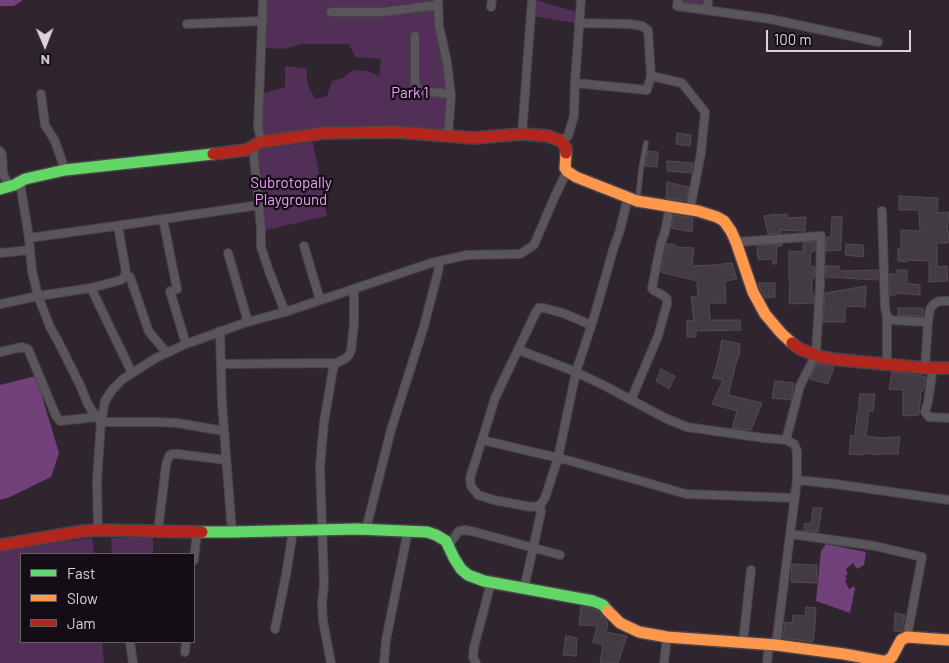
<!DOCTYPE html>
<style>
body{margin:0}
#map{position:relative;width:949px;height:663px;overflow:hidden;background:#2e252f;font-family:Barlow,sans-serif}
canvas{display:block}
.legend{position:absolute;left:20px;top:553px;width:175px;height:90px;box-sizing:border-box;background:#150d16;border:1px solid #655c66;margin:0;padding:6px 9px;list-style:none;font-size:15px;color:#dcd2de}
.legend li{display:flex;align-items:center;gap:10px;height:25px}
.legend b{width:25px;border:1px solid #655c66}
.north{position:absolute;left:20px;top:20px;width:50px;height:50px;-webkit-text-stroke:4px #150d16;paint-order:stroke;rotate:179deg;font-size:14px;font-weight:700;line-height:20px;text-align:center;color:#dcd2de}
.north::after{content:'';display:block;margin:auto;width:18px;height:22px;background:#dcd2de;clip-path:polygon(50% 0,100% 100%,50% 72%,0 100%)}
.scale{position:absolute;left:766px;top:30px;width:145px;height:22px;box-sizing:border-box;border:2px solid #dcd2de;border-top:0;padding-left:6px;font-size:15px;line-height:18px;white-space:nowrap;color:#dcd2de;-webkit-text-stroke:4px #150d16;paint-order:stroke}
</style>
<div id="map">
<canvas width="949" height="663"></canvas>
<ul class="legend">
<li><b style="height:6px;background:#63d668"></b>Fast</li>
<li><b style="height:6px;background:#ff974d"></b>Slow</li>
<li><b style="height:6px;background:#b3261e"></b>Jam</li>
</ul>
<div class="north">N</div>
<div class="scale">100 m</div>
</div>
<script>
const ctx = document.querySelector('canvas').getContext('2d');
ctx.lineJoin = 'round';
function paint(path, color) { ctx.fillStyle = color; ctx.fill(path, 'evenodd'); }
const poly = rows => new Path2D(rows.map(r => 'M' + r).join(''));
function strokePath(path, color, width, dash) { ctx.strokeStyle = color; ctx.lineWidth = width; ctx.lineCap = dash ? 'butt' : 'round'; ctx.setLineDash(dash || []); ctx.stroke(path); }
function label(font, color, halo, rows, align = 'center') {
  ctx.font = font + ' Barlow,sans-serif'; ctx.lineWidth = 4.5; ctx.setLineDash([]); ctx.textBaseline = 'middle'; ctx.strokeStyle = halo; ctx.fillStyle = color; for (const [text, x, y, turn = 0] of rows) {
    ctx.save(); ctx.translate(x, y); ctx.rotate((+turn || 0) * Math.PI / 180); ctx.textAlign = isNaN(turn) ? turn : align; if (halo) ctx.strokeText(text, 0, 0); ctx.fillText(text, 0, 0); ctx.restore();
  }
}
const green = poly([
 [267,0,434,0,435,23,443,62,447,103,445,131,264,138,260,125,262,94,285,87,285,66,307,69,307,83,315,99,327,96,332,81,343,78,354,70,367,71,379,76,381,59,355,57,349,44,303,44,284,49,266,48],
 [536,0,577,12,576,23,533,16],
 [678,0,707,0,707,10,677,6],
 [313,142,327,216,266,230,254,150],
 [153,537,153,554,112,554,111,538],
 [92,538,94,554,21,554,21,642,102,642,104,663,0,663,0,550]
]);
const water = poly([
 [0,0,23,0,14,6,0,6],
 [36,376,59,453,51,477,10,497,0,500,0,385],
 [826,544,866,552,864,565,857,569,853,563,846,569,848,574,845,576,847,580,845,581,849,589,854,586,855,589,850,613,816,601,821,551]
]);
const building = poly([
 [677,133,691,135,690,146,676,144,677,133],
 [648,151,658,152,657,167,645,166,648,151],
 [667,161,693,163,691,173,667,171,667,161],
 [667,182,689,187,686,201,666,198,667,182],
 [899,196,938,198,937,213,949,212,947,231,949,231,948,243,937,243,937,267,947,266,948,281,929,282,929,261,907,260,907,262,898,261,898,248,901,249,901,230,920,231,919,210,899,210,899,196],
 [776,214,776,215,787,214,787,218,806,217,805,231,780,230,781,233,768,234,764,216,776,214],
 [674,215,693,218,692,232,671,228,674,215],
 [842,216,841,250,826,251,827,237,831,237,832,217,842,216],
 [815,242,815,251,811,252,810,266,815,267,815,276,814,278,812,278,812,295,814,294,813,303,789,304,790,278,789,278,789,251,803,252,803,243,815,242],
 [667,244,676,245,676,247,694,248,692,266,714,265,732,263,737,279,725,281,726,303,709,303,710,320,740,320,741,330,696,331,696,337,687,337,687,320,694,321,691,297,698,296,697,281,661,272,667,244],
 [782,244,782,246,777,246,776,264,773,264,772,259,758,260,757,246,782,244],
 [846,244,863,245,864,257,845,255,846,244],
 [826,266,839,266,840,271,878,270,878,280,826,277,826,266],
 [897,270,907,270,907,283,920,285,920,295,896,293,896,295,890,295,890,274,897,274,897,270],
 [759,283,775,283,775,297,765,298,760,289,759,283],
 [866,286,865,307,845,306,845,322,823,322,825,293,866,286],
 [898,308,923,308,923,316,898,315,898,308],
 [722,340,740,344,739,357,738,356,728,395,762,403,751,430,732,428,737,411,712,404,723,380,713,378,719,356,722,340],
 [817,364,834,367,828,384,810,379,817,364],
 [661,369,675,376,669,389,656,381,661,369],
 [892,372,916,375,926,377,923,391,921,391,919,415,903,416,903,390,889,389,892,372],
 [775,381,794,383,791,400,772,398,775,381],
 [860,394,875,394,873,411,869,411,866,436,879,438,900,437,898,454,880,454,880,455,864,453,864,455,849,454,851,435,855,436,857,414,858,414,860,394],
 [813,508,822,508,818,532,804,530,804,524,811,523,813,508],
 [792,564,817,565,817,583,791,582,792,564],
 [581,606,591,608,599,611,604,617,608,624,606,632,627,636,618,663,600,663,603,645,593,642,597,626,579,625,581,606],
 [806,607,816,608,815,626,813,642,783,638,785,622,792,623,793,615,805,616,806,607],
 [895,613,905,615,902,631,901,632,894,631,895,613],
 [566,636,577,638,576,656,563,655,566,636]
]);
const lane = poly([
 [638,198,641,169,646,143]
]);
const street = poly([
 [438,0,439,26,447,62,451,96,448,136],
 [678,0,677,6,770,19,878,42],
 [491,7,492,0],
 [707,10,708,0],
 [331,12,383,12,438,5],
 [579,23,630,24,642,26,648,30,651,76],
 [187,24,262,21],
 [415,36,415,82,417,88,422,91,450,94],
 [575,83,647,90,651,76,682,83,705,112,701,153,690,209],
 [41,94,45,125,55,141,65,170],
 [522,134,532,0],
 [561,141,568,136,574,116,575,83,581,0],
 [261,142,258,127,263,0],
 [253,146,261,228,261,247,269,271,285,312,431,263,467,255,520,254,534,245,555,196,567,171],
 [0,151,2,154,3,173,9,187],
 [20,182,29,238,32,271,38,296,50,327,58,341,81,387,87,402,92,411,101,422,157,422,177,423,224,431],
 [882,211,885,308,887,316,891,320,928,322,930,309,934,304,939,301,949,301],
 [163,219,177,289],
 [29,238,137,223,259,205],
 [736,242,821,236,820,285,816,354,800,386,786,440],
 [304,246,320,300],
 [0,253,30,250],
 [228,253,248,322],
 [130,277,149,332,167,353],
 [91,288,132,373],
 [170,291,186,344],
 [0,304,38,296,91,288,121,280,125,276,126,272,118,226],
 [887,316,887,364],
 [591,325,563,313,544,308,539,308,536,312,495,398,482,440,470,478,471,486,478,495,494,500,531,507,537,506,541,504,545,498,558,458,576,372,595,314,613,250,620,230,628,197],
 [220,331,222,404,232,532],
 [519,350,576,372,605,386,665,418,687,427,764,438,786,440,794,444,797,451,797,480,776,645],
 [0,352,22,347,28,349,56,416,60,421,97,417],
 [221,364,336,363],
 [933,367,928,402,925,412,929,417,949,418],
 [925,368,928,322],
 [631,400,658,336,667,304,667,299,664,296,653,290,652,288,661,243,665,232,670,206],
 [482,440,567,460,686,494,795,498],
 [797,480,835,484,949,500],
 [366,529,391,430,424,326,438,272,440,261],
 [98,530,97,480,101,422,105,401,112,390,123,379,156,358,186,344,244,323,285,312],
 [158,531,166,465,169,456,172,454,178,454,226,460],
 [791,534,875,546,922,557,907,637],
 [448,546,459,531,465,530,475,532,560,555],
 [194,560,197,532],
 [524,589,541,512,540,505,541,504],
 [275,629,286,575,293,531],
 [130,642,133,663],
 [743,643,751,570],
 [185,652,186,642],
 [331,663,323,621,322,604,324,584,320,466,324,422,333,369,336,363,345,359,349,355,351,351,354,323,354,289],
 [384,663,386,640,408,531],
 [476,663,473,657,474,647,491,583],
 [664,663,667,637],
 [767,663,769,645]
]);
const fast = poly([
 [0,189,14,185,25,179,65,170,213,154],
 [202,532,232,532,357,529,427,532,436,535,446,541,454,558,461,569,468,575,484,581,593,601,603,605,608,611]
]);
const slow = poly([
 [566,153,565,168,567,171,576,177,637,201,698,211,717,217,724,221,731,231,736,242,753,292,765,314,781,333,792,343],
 [608,611,620,623,639,632,667,637,776,645,844,654,882,661,887,661,892,657,901,640,907,637,949,640]
]);
const jam = poly([
 [213,154,246,150,261,142,324,133,396,132,473,138,522,134,548,136,561,141,566,148,566,153],
 [792,343,800,349,821,357,832,359,925,368,949,368],
 [0,545,83,531,98,530,202,532]
]);
const parkNames = [
 ["Park 1",410,93],
 ["Subrotopally",291,183],
 ["Playground",291,200]
];
paint(green, '#512f57');
paint(water, '#71417a');
paint(building, '#433b44');
strokePath(building, '#534b54', 1);
strokePath(lane, '#49424a', 6);
strokePath(street, '#49424a', 10);
strokePath(fast, '#49424a', 14);
strokePath(slow, '#49424a', 14);
strokePath(jam, '#49424a', 14);
strokePath(lane, '#59555a', 4);
strokePath(street, '#59555a', 8);
strokePath(fast, '#63d668', 11);
strokePath(slow, '#ff974d', 11);
strokePath(jam, '#b3261e', 11);
label('15px', '#eaa0f6', '#150d16', parkNames);
</script>
